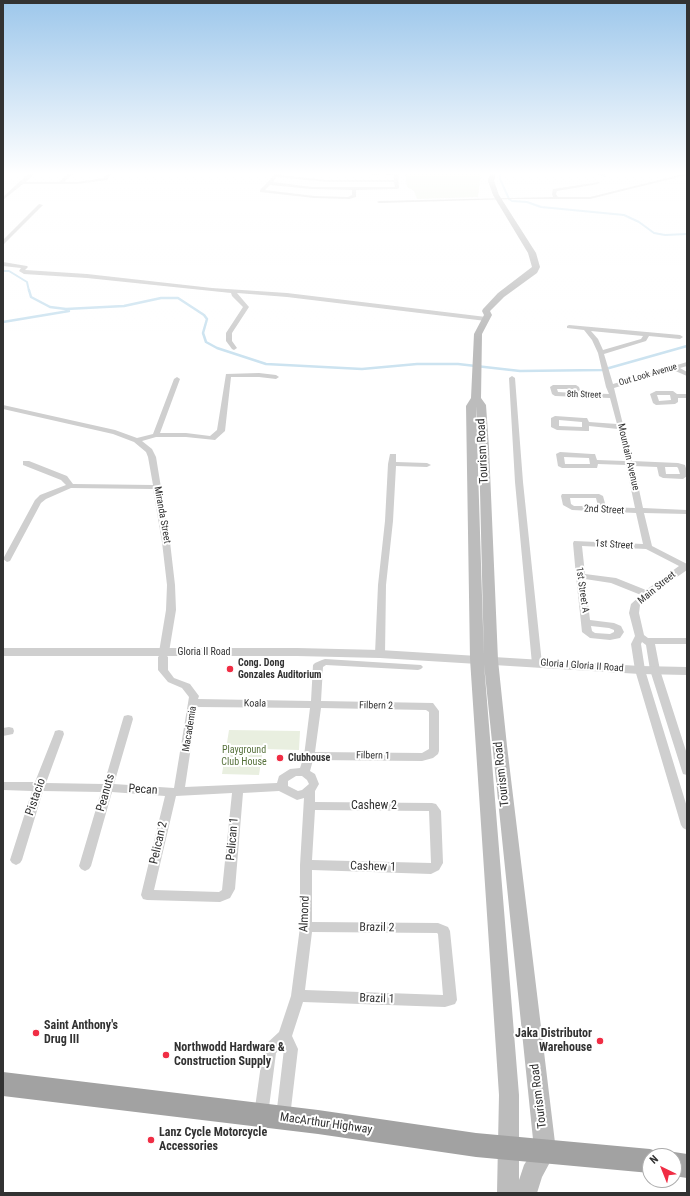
<!DOCTYPE html>
<style>
body{margin:0}
#map{position:relative;width:690px;height:1196px;overflow:hidden;background:#fff;font-family:"Roboto Condensed",sans-serif}
canvas{display:block}
.frame{position:absolute;inset:0;border:4px solid #323232;pointer-events:none}
.north{position:absolute;left:642px;top:1148px;width:40px;height:40px;box-sizing:border-box;background:#fff;border:1px solid #adadad;border-radius:50%;rotate:317deg;font-size:11px;font-weight:700;line-height:16px;text-align:center;color:#323232}
.north::after{content:'';display:block;margin:auto;width:14px;height:18px;background:#f02d44;clip-path:polygon(50% 0,100% 100%,50% 72%,0 100%)}
</style>
<div id="map">
<canvas width="690" height="1196"></canvas>
<div class="frame"></div>
<div class="north">N</div>
</div>
<script>
const ctx = document.querySelector('canvas').getContext('2d');
ctx.lineJoin = 'round';
function paint(path, color) { ctx.fillStyle = color; ctx.fill(path, 'evenodd'); }
const poly = rows => new Path2D(rows.map(r => 'M' + r).join(''));
function strokePath(path, color, width, dash) { ctx.strokeStyle = color; ctx.lineWidth = width; ctx.lineCap = dash ? 'butt' : 'round'; ctx.setLineDash(dash || []); ctx.stroke(path); }
function label(font, color, halo, rows, align = 'center') {
  ctx.font = font + ' "Roboto Condensed",sans-serif'; ctx.lineWidth = 4; ctx.setLineDash([]); ctx.textBaseline = 'middle'; ctx.strokeStyle = halo; ctx.fillStyle = color; for (const [text, x, y, turn = 0] of rows) {
    ctx.save(); ctx.translate(x, y); ctx.rotate((+turn || 0) * Math.PI / 180); ctx.textAlign = isNaN(turn) ? turn : align; if (halo) ctx.strokeText(text, 0, 0); ctx.fillText(text, 0, 0); ctx.restore();
  }
}
const green = poly([
 [405,172,481,172,478,197,417,199,414,191,407,187],
 [229,730,300,731,299,750,263,749,259,775,222,774]
]);
const streamFar1 = poly([
 [500,172,500,179,509,199,512,201,527,202,541,207,624,215,639,222,654,233,665,235,687,234],
 [594,172,605,176],
 [3,271,9,271,27,282,29,291]
]);
const stream = poly([
 [29,290,31,297,50,307,66,309,124,306,161,298,178,298,204,315,207,319,203,333,206,342,217,348,266,364,362,369,417,364,458,364,520,371,602,370,687,346],
 [3,322,69,311]
]);
const minor = poly([
 [3,172,6,172,3,174,3,172],
 [30,172,60,172,34,174,26,182,59,182,70,172,75,172,64,182,77,182,104,178,108,172,113,172,107,180,77,184,23,184,3,200,3,197,30,172],
 [277,172,282,172,280,175,327,180,394,180,394,175,315,172,398,172,399,188,397,189,356,190,356,197,349,199,314,198,260,192,260,190,277,172],
 [277,177,327,182,394,182,395,187,312,187,273,182,277,177],
 [270,185,312,189,352,190,352,195,348,197,314,196,265,190,270,185],
 [687,173,687,175,590,199,512,199,379,203,377,202,379,201,553,197,552,194,553,189,600,182,598,184,557,191,556,194,558,197,590,197,687,173],
 [39,204,43,205,3,245,3,240,39,204],
 [3,262,27,266,28,267,25,270,87,274,212,288,287,293,486,317,489,319,486,321,287,297,237,293,249,307,232,333,232,341,237,348,234,350,232,349,226,341,226,333,243,307,232,296,231,293,87,278,24,274,19,271,21,268,3,266,3,262],
 [569,325,680,335,683,337,680,339,649,336,646,341,604,354,613,384,687,362,687,366,680,368,687,372,687,376,673,370,614,388,632,461,678,463,685,465,687,472,687,476,683,479,663,478,659,476,657,467,634,466,643,508,687,510,687,514,644,513,652,546,687,564,687,570,650,596,640,605,639,613,644,635,648,638,687,638,687,644,655,644,660,670,687,754,687,775,683,774,682,771,650,670,646,645,642,642,641,644,645,670,687,807,687,830,683,828,681,825,635,670,631,644,635,636,629,613,631,604,641,595,611,583,585,579,590,620,614,623,621,626,624,632,620,638,610,640,590,638,582,632,576,576,573,543,574,541,643,544,636,513,572,510,563,505,561,496,562,494,599,494,603,496,606,507,635,508,626,465,598,464,597,468,562,468,558,466,556,454,560,452,592,454,595,454,597,460,625,461,618,429,589,426,589,431,586,431,557,430,551,427,551,418,555,416,584,418,587,418,589,422,617,424,610,398,555,396,552,394,550,387,553,385,576,385,579,387,581,393,609,394,606,387,598,353,592,340,584,330,567,328,567,326,569,325],
 [591,331,643,336,641,339,603,350,598,339,591,331],
 [557,389,573,389,574,393,558,392,557,389],
 [559,420,582,422,582,427,559,426,559,420],
 [564,457,589,458,590,464,565,464,564,457],
 [665,467,677,467,678,468,680,474,666,474,665,467],
 [570,498,596,498,598,506,574,506,571,504,570,498],
 [582,546,646,549,679,566,646,590,616,578,585,574,582,546],
 [591,626,609,628,614,630,614,632,610,634,595,633,592,631,591,626],
 [259,373,276,375,279,377,276,379,259,377,231,377,225,431,215,440,186,437,156,437,142,441,152,449,156,457,170,542,175,585,176,610,169,652,166,655,168,657,168,670,174,678,190,684,199,696,198,699,311,701,313,665,315,663,322,660,325,659,421,665,423,667,421,669,418,670,326,665,323,667,321,701,433,703,439,711,439,751,438,754,433,758,422,761,313,760,310,771,315,774,319,784,315,791,315,802,432,803,436,804,441,811,443,863,439,870,431,874,312,870,312,922,438,923,448,927,450,931,457,1000,455,1004,445,1007,303,1002,292,1036,298,1049,290,1117,288,1122,283,1124,278,1122,276,1117,284,1049,283,1047,276,1053,268,1115,266,1120,261,1122,256,1120,254,1115,263,1050,265,1045,279,1032,291,996,300,927,300,865,304,798,297,800,279,791,243,793,235,889,230,898,220,902,147,900,143,899,141,895,165,796,112,792,91,866,89,869,85,871,81,869,79,866,101,792,43,791,22,860,20,863,16,865,12,863,10,860,32,791,3,790,3,782,35,782,54,734,55,731,59,730,63,731,64,734,46,783,104,784,123,719,124,716,128,715,132,716,133,719,114,784,174,788,189,697,182,688,168,682,158,670,158,657,161,654,159,652,166,610,167,585,162,542,153,489,71,488,46,499,41,503,10,561,7,562,3,559,35,500,40,495,66,485,61,480,23,465,23,461,29,461,67,476,73,484,153,485,148,457,146,452,134,442,113,434,3,409,3,405,115,430,137,438,153,434,174,379,177,377,180,379,160,433,186,433,210,436,217,430,226,374,259,373],
 [197,707,310,708,304,756,300,768,290,769,279,776,277,783,185,787,197,707],
 [321,708,426,710,429,712,429,749,422,753,315,752,321,708],
 [296,776,302,776,307,780,309,784,302,790,298,791,288,786,288,781,296,776],
 [232,793,222,890,219,892,154,890,176,796,232,793],
 [315,810,429,811,431,863,312,860,315,810],
 [312,932,437,933,438,934,443,995,305,990,312,932],
 [512,376,515,378,523,482,542,664,540,666,537,667,534,666,532,664,515,482,509,378,512,376],
 [656,391,673,391,677,394,687,394,687,398,678,398,678,402,675,404,656,405,653,403,650,394,656,391],
 [657,395,670,395,671,400,659,401,657,395],
 [390,454,396,454,396,462,427,463,431,465,427,467,396,466,393,521,386,585,385,654,380,657,375,654,378,585,385,521,388,464,390,454],
 [9,727,13,728,14,731,13,734,3,736,3,728,9,727]
]);
const tertiary = poly([
 [3,648,297,648,380,650,640,666,687,667,687,675,640,674,380,658,297,656,3,656,3,648]
]);
const secondary = poly([
 [490,172,496,172,494,181,499,195,536,253,540,267,537,273,504,297,490,311,492,315,482,334,481,398,486,405,489,448,498,660,507,746,556,1151,542,1177,537,1193,497,1193,499,1095,470,659,466,406,471,398,474,334,484,315,482,311,483,309,498,293,532,267,528,253,493,195,488,181,490,172],
 [476,406,479,448,484,660,484,659,476,406],
 [484,664,534,1149,524,1165,519,1180,519,1095,484,664]
]);
const trunk = poly([
 [3,1072,318,1110,476,1133,650,1149,659,1152,660,1156,650,1156,650,1173,476,1157,318,1134,3,1096,3,1072],
 [674,1152,687,1154,687,1178,674,1176,674,1156,665,1156,674,1152]
]);
const markers = [
 [230,669,4,"#f02d44"],
 [280,758,4,"#f02d44"],
 [36,1033,4,"#f02d44"],
 [600,1041,4,"#f02d44"],
 [166,1055,4,"#f02d44"],
 [151,1140,4,"#f02d44"]
];
const farStreetnames = [
 ["Out Look Avenue",648,375,-16],
 ["8th Street",584,395,2]
];
const streetNames = [
 ["Mountain Avenue",628,457,77],
 ["2nd Street",604,510,3],
 ["Miranda Street",162,515,80],
 ["1st Street",614,545,4],
 ["Main Street",657,588,-39],
 ["1st Street A",582,590,82],
 ["Gloria II Road",204,652],
 ["Gloria I Gloria II Road",582,666,4],
 ["Koala",255,704,1],
 ["Filbern 2",376,706,1],
 ["Macademia",190,729,-81],
 ["Filbern 1",373,756,1]
];
const poiNames = [
 ["Cong. Dong",238,663],
 ["Gonzales Auditorium",238,675],
 ["Clubhouse",288,758]
];
const parkNames = [
 ["Playground",244,750],
 ["Club House",244,762]
];
const nearStreetnames = [
 ["Tourism Road",483,451,-93],
 ["Tourism Road",502,774,-96],
 ["Pecan",143,790,4],
 ["Peanuts",106,793,-74],
 ["Pistacio",36,797,-71],
 ["Cashew 2",374,806],
 ["Pelican 1",233,839,-85],
 ["Pelican 2",159,843,-77],
 ["Cashew 1",373,867,2],
 ["Almond",305,914,-88],
 ["Brazil 2",377,928,1],
 ["Brazil 1",377,999,2],
 ["Tourism Road",539,1096,-97],
 ["MacArthur Highway",326,1124,8]
];
const nearPoinames = [
 ["Saint Anthony's",44,1026],
 ["Drug III",44,1040],
 ["Jaka Distributor",592,1034,"right"],
 ["Warehouse",592,1048,"right"],
 ["Northwodd Hardware &",174,1048],
 ["Construction Supply",174,1062],
 ["Lanz Cycle Motorcycle",159,1133],
 ["Accessories",159,1147]
];
paint(green, '#e9efe0');
strokePath(streamFar1, '#cce3f0', 2);
strokePath(stream, '#cce3f0', 2.5);
paint(minor, '#cfcfcf');
paint(tertiary, '#cfcfcf');
paint(secondary, '#bcbcbc');
paint(trunk, '#a2a2a2');
const sky = ctx.createLinearGradient(0, 0, 0, 340);
sky.addColorStop(0, '#9dc7eb');
sky.addColorStop(0.51, '#fff');
sky.addColorStop(1, '#ffffff00');
ctx.fillStyle = sky;
ctx.fillRect(0, 0, 690, 340);
for (const [x, y, r, color] of markers) { const dot = new Path2D(); dot.arc(x, y, r, 0, 2 * Math.PI); ctx.fillStyle = color; ctx.fill(dot); strokePath(dot, '#fff', 1.5); }
label('9px', '#323232', '#fff', farStreetnames);
label('10px', '#323232', '#fff', streetNames);
label('bold 10px', '#323232', '#fff', poiNames, 'left');
label('10px', '#57723c', '#fff', parkNames);
label('12px', '#323232', '#fff', nearStreetnames);
label('bold 12px', '#323232', '#fff', nearPoinames, 'left');
</script>
